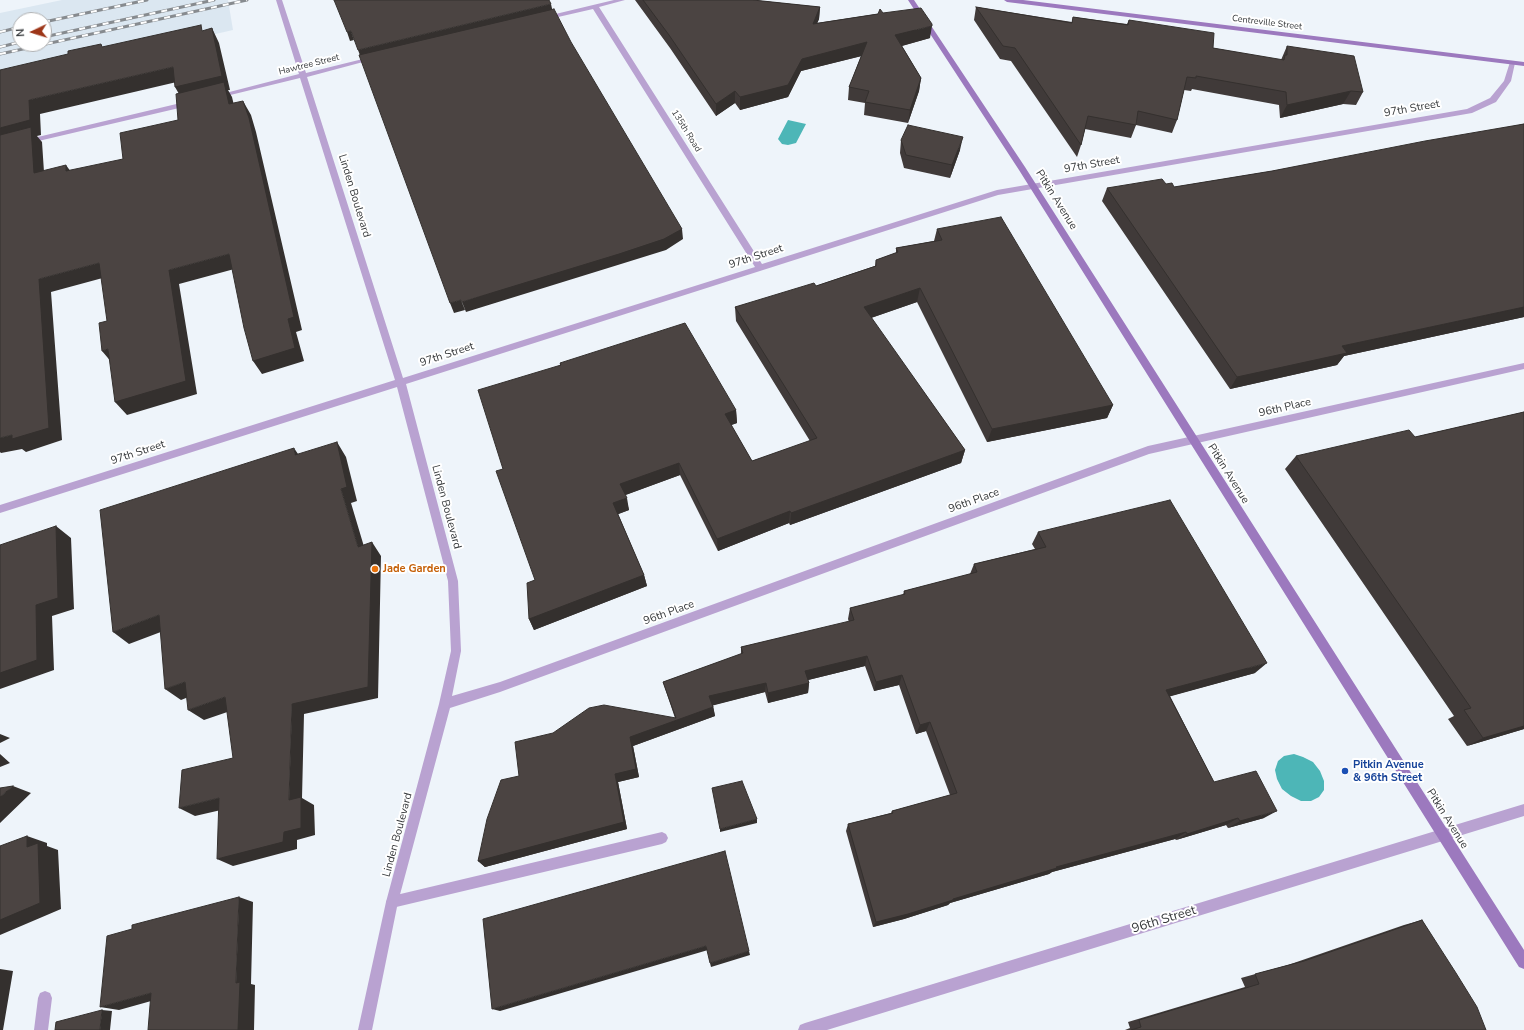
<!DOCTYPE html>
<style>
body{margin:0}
#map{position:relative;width:1524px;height:1030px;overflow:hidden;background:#eef4fa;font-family:"Nunito Sans",sans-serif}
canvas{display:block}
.north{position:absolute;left:12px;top:12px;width:40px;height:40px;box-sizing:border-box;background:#fff;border:1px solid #aeafb0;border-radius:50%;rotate:266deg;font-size:11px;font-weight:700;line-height:16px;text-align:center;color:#35383a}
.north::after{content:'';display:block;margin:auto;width:14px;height:18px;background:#9d3618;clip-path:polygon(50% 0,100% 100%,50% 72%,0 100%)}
</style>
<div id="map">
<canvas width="1524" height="1030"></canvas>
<div class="north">N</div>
</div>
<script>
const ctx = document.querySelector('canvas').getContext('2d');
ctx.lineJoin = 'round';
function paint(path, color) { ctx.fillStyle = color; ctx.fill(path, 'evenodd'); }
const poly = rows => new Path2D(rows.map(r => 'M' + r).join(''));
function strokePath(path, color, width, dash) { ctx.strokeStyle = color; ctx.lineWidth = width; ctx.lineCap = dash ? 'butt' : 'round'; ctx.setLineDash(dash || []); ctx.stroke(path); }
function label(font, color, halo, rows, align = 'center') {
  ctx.font = font + ' "Nunito Sans",sans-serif'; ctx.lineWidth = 4; ctx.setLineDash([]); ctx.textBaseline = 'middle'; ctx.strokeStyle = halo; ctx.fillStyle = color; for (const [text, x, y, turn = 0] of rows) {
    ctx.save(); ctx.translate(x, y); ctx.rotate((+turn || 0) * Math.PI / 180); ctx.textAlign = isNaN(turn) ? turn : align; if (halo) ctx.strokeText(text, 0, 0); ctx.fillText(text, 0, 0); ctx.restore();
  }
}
const built = poly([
 [62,0,228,0,233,30,0,83,0,13],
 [20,20,44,20,44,44,20,44]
]);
const water = poly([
 [788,120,806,124,796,143,788,145,782,144,778,139],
 [1294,754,1303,757,1313,762,1320,771,1324,781,1324,790,1319,797,1311,801,1301,801,1291,796,1282,789,1277,779,1275,770,1278,761,1284,756]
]);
const lane = poly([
 [662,832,666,834,668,838,666,842,662,844,392,908,388,906,386,902,388,898,392,896,662,832],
 [45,991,50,993,52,998,48,1030,34,1030,38,998,40,993,45,991]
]);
const street = poly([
 [276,0,282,0,306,73,375,56,378,58,307,77,403,378,755,267,593,9,545,20,542,18,543,17,614,0,625,0,599,7,762,264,997,190,1467,109,1490,98,1504,81,1510,62,1515,63,1511,81,1496,102,1472,113,998,195,406,384,458,581,461,651,452,696,500,682,1148,446,1524,363,1524,369,1149,454,500,692,450,708,398,902,372,1030,358,1030,386,902,439,704,451,651,448,581,397,387,0,513,0,505,395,380,300,78,218,98,214,96,299,74,276,0],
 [189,101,193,103,192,105,0,150,0,146,189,101],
 [1524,804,1524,816,827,1030,798,1030,800,1025,805,1023,1524,804]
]);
const secondary = poly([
 [908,0,914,0,1025,167,1524,950,1524,969,1519,967,1019,170,908,0],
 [1004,0,1023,0,1524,62,1524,66,1007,2,1004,0]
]);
const rail = poly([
 [44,22,147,0],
 [0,32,20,27],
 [44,37,214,0],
 [0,47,20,42],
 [0,54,247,0]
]);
const wall = poly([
 [635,0,753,0,820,7,819,19,817,23,883,13,930,38,902,46,921,78,919,91,908,123,864,115,865,103,848,100,849,87,861,56,801,71,788,97,740,110,735,103,716,116,670,48],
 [976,7,1072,22,1073,17,1127,24,1129,20,1213,48,1281,60,1287,46,1363,92,1356,105,1343,104,1280,118,1279,105,1192,89,1191,91,1184,90,1177,120,1172,133,1136,125,1131,138,1085,129,1081,145,1077,157,1011,61,1000,59,974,20],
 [1524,124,1524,317,1344,356,1337,365,1230,389,1102,201,1107,188,1166,184,1174,187,1272,171],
 [901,140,960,150,950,178,904,168,900,153],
 [937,229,1113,405,1107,418,987,442,917,302,871,318,965,450,961,463,790,525,789,523,718,551,680,475,625,495,629,510,618,514,644,575,647,586,534,630,529,619,535,580,560,366,560,363,736,410,737,423,731,425,752,461,810,441,736,321,735,307,816,286,875,266,876,260,896,253,896,248,934,241],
 [1524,412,1524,729,1467,746,1448,719,1454,716,1285,469,1296,456,1415,437],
 [1038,532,1255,673,1170,696,1214,782,1264,818,1228,828,1226,825,1176,840,1175,839,1052,872,1049,874,950,903,948,905,904,919,873,927,846,831,848,824,891,813,892,811,950,795,926,731,916,734,899,685,874,691,865,666,808,680,809,683,808,693,768,703,765,692,713,705,715,716,633,746,639,777,618,782,627,829,485,867,478,861,519,776,675,718,663,682,741,654,741,647,849,622,848,619,850,608,903,595,904,591,970,574,974,564,1035,549,1032,544],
 [1422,920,1486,1030,1490,1030,1125,1030,1130,1028,1128,1022,1245,987,1241,978,1288,965,1404,925]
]);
const shadedWall = poly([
 [551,4,553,13,361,58,358,50],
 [820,7,819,19,812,36,813,24],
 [932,26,930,38,894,48,895,35],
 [212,28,219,43,230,90,228,90,232,97,237,118,183,101,175,87],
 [351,31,354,40,350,41,347,32],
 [867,42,866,55,801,71,788,97,740,110,740,97,802,59],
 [173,67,181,81,40,114,41,135,37,136,42,142,45,187,34,173,0,144,0,128,29,100],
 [921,78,919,91,908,123,910,110],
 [735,91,735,103,716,116,716,104],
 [1351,91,1343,104,1280,118,1287,105],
 [243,101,251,115,256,132,302,330,296,332,304,361,262,374,253,361,288,319],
 [963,137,960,150,950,178,952,165],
 [66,165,76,179,66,171],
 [682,229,683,239,666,250,621,264,466,312,462,302],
 [229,254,238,268,179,284,197,394,127,415,115,402,169,270],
 [99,263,110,276,51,292,62,440,26,452,22,449,1,453,0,452,0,438,12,435,39,279],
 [920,288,917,302,862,321,864,307],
 [461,300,465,310,454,313,450,303],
 [1524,307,1524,317,1344,356,1337,365,1230,389,1237,377,1342,346],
 [108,349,113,364,102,351],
 [1113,405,1107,418,987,442,992,429],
 [736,410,737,423,726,427,725,414],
 [337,442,346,457,357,501,351,503,368,560,358,547,341,489],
 [294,448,304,463,295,455],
 [965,450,961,463,790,525,791,513],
 [679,463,680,475,623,496,620,484],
 [627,498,629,510,616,515,613,503],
 [790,511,789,523,718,551,717,539],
 [56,526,71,538,74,609,52,616,54,670,0,689,0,673,36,605],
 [372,542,381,556,378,698,304,714,302,798,314,805,315,835,297,840,297,849,233,866,217,859,284,832,289,800,292,704],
 [644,575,647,586,534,630,529,619],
 [159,615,174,627,129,644,113,632],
 [867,656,865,666,804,681,805,671],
 [1267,663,1255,673,1157,700,1166,690],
 [902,675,899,685,874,691,876,682],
 [185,682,201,692,181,700,165,689],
 [766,683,765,692,711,706,709,696],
 [809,683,808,693,768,703,768,693],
 [225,697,239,708,204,720,188,710],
 [713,707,715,716,633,746,639,777,618,782,627,829,485,867,478,861,615,774,630,737],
 [930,722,926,731,916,734,920,725],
 [1524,726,1524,729,1467,746,1483,738],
 [0,734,10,738,0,743],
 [0,754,10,763,0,767],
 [13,786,31,793,0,823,0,797],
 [219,798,234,807,195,816,179,808],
 [1277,811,1264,818,1228,828,1240,821],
 [1238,818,1226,825,1176,840,1187,834],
 [757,819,757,823,720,832,720,829],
 [1186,832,1175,839,1052,872,1049,874,950,903,948,905,904,919,873,927,876,922,1056,867],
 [27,836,47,843,47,846,58,850,61,909,0,935,0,920,27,847],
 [239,897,253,902,251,984,255,985,254,1030,238,1030,236,983],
 [706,946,708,950,500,1011,492,1009],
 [749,951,750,955,711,967,710,963],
 [0,969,13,971,3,1030,0,1030],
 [151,993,169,996,119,1010,100,1007],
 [102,1010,112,1011,110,1030,100,1030]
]);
const building = poly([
 [334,0,549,0,551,4,358,50,351,31,347,32,334,0],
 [643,0,753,0,820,7,813,24,878,14,880,9,883,13,921,8,932,24,932,26,895,35,921,78,910,110,865,102,869,91,849,87,867,42,802,59,788,85,740,97,735,91,716,104,669,35,643,0],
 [976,7,1072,23,1073,17,1128,25,1129,20,1214,33,1213,48,1284,60,1285,55,1287,55,1287,46,1354,56,1363,92,1351,91,1287,105,1286,92,1196,76,1196,78,1187,77,1177,120,1138,111,1136,125,1088,116,1081,145,1015,48,1003,46,976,7],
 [554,9,571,42,682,229,664,239,619,254,462,302,461,300,450,303,359,55,554,9],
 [201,25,202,31,212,28,222,76,175,87,173,67,29,100,30,120,0,128,0,70,68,54,68,51,101,44,102,47,201,25],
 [224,82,229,104,243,101,249,118,294,317,288,319,295,348,253,361,244,328,229,254,169,270,186,381,115,402,108,349,102,351,99,323,107,321,99,263,39,279,49,428,12,439,12,435,0,438,0,135,31,127,34,173,66,165,66,171,123,159,120,133,178,120,176,94,224,82],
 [1524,124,1524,307,1342,346,1347,353,1237,377,1107,188,1162,179,1166,184,1172,183,1174,187,1272,171,1425,141,1524,124],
 [908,125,963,137,952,165,906,155,901,140,908,125],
 [1001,217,1113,405,992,429,920,288,864,307,965,450,791,513,790,511,717,539,679,463,620,484,627,498,613,503,644,575,529,619,527,583,535,580,496,471,503,469,478,390,561,365,560,363,685,323,736,410,725,414,752,461,817,438,735,307,814,283,816,286,876,266,876,260,898,252,896,248,942,240,937,229,1001,217],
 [1524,412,1524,726,1483,738,1464,710,1471,708,1296,456,1409,430,1415,437,1524,412],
 [337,442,347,487,341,489,358,547,372,542,368,687,292,704,289,800,301,797,301,828,284,832,283,842,217,859,219,798,179,808,182,770,233,758,225,697,188,710,185,682,165,689,159,615,113,632,100,510,294,448,295,455,337,442],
 [1170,500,1267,663,1166,690,1214,782,1256,771,1277,811,1240,821,1238,818,1187,834,1186,832,1056,867,1057,868,953,899,953,900,908,914,876,922,848,824,893,813,892,811,957,793,930,722,920,725,902,675,876,682,867,656,805,671,809,683,768,693,766,683,709,696,713,707,630,737,636,769,615,774,624,822,478,861,487,819,501,780,519,776,515,742,553,733,589,708,604,705,676,718,663,682,743,653,741,647,854,620,850,608,905,594,904,591,977,572,974,564,1046,547,1038,532,1170,500],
 [56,526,58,598,36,605,37,660,0,673,0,545,56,526],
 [742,781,757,819,720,829,712,788,742,781],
 [13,786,0,797,0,788,13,786],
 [27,836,27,847,38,843,40,903,0,920,0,846,27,836],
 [725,851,749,951,710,963,706,946,492,1009,483,919,725,851],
 [239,897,236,983,240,982,238,1030,148,1030,151,993,100,1007,107,936,132,929,132,925,239,897],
 [1422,920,1456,973,1477,1007,1486,1030,1131,1030,1141,1027,1139,1020,1259,984,1255,974,1304,961,1422,920],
 [102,1010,100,1030,55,1030,56,1022,102,1010]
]);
const markers = [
 [375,569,4,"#e8710a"],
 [1345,771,4,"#1a4fb4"]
];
const farStreetnames = [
 ["Centreville Street",1267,23,7],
 ["Hawtree Street",309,65,-14],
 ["135th Road",686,131,58]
];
const streetNames = [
 ["97th Street",1412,109,-10],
 ["97th Street",1092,165,-10],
 ["Linden Boulevard",354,196,73],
 ["Pitkin Avenue",1056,200,58],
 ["97th Street",756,257,-18],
 ["97th Street",447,355,-18],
 ["96th Place",1285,408,-13],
 ["97th Street",138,453,-18],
 ["Pitkin Avenue",1228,474,58],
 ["96th Place",974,501,-20],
 ["Linden Boulevard",446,507,75],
 ["96th Place",669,613,-20],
 ["Pitkin Avenue",1447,819,58],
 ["Linden Boulevard",398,835,-75]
];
const foodNames = [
 ["Jade Garden",383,569]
];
const transitNames = [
 ["Pitkin Avenue",1353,765],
 ["& 96th Street",1353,778]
];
const nearStreetnames = [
 ["96th Street",1164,920,-17]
];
paint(built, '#dbe7f1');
paint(water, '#4db6b7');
paint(lane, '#b9a2d1');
paint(street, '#b9a2d1');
paint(secondary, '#9c79be');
strokePath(rail, '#878b8f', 3);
strokePath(rail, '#fff', 2, [6]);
paint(wall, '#403a39');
paint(shadedWall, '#34302e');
paint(building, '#4b4442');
strokePath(building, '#34302e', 1);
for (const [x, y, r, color] of markers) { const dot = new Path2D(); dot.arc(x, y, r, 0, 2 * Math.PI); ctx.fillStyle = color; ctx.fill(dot); strokePath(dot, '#fff', 1.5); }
label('9px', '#35383a', '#fff', farStreetnames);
label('11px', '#35383a', '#fff', streetNames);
label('bold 11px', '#c56008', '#fff', foodNames, 'left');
label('bold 11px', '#164399', '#fff', transitNames, 'left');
label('13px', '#35383a', '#fff', nearStreetnames);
</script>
